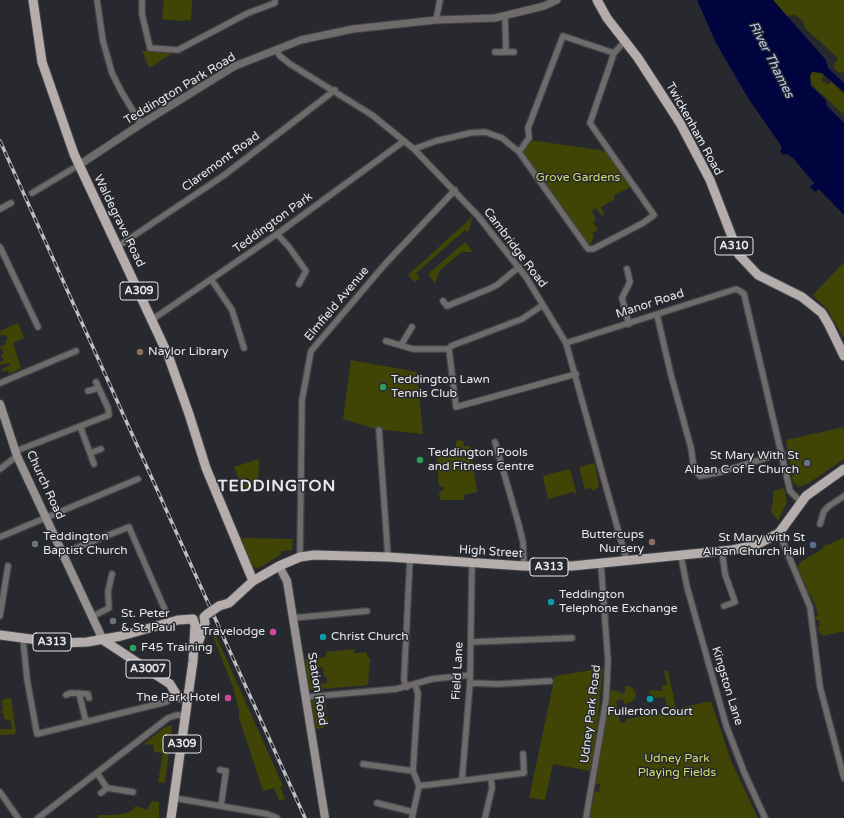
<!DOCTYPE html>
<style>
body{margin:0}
canvas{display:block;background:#27292e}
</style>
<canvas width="844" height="818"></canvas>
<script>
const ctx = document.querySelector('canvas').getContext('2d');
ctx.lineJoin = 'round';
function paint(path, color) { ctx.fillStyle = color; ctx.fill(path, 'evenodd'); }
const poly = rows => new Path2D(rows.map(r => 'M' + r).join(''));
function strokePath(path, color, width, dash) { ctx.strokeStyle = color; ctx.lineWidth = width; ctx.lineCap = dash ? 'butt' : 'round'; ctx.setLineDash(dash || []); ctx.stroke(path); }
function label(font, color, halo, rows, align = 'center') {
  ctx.font = font + ' "Varela Round",sans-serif'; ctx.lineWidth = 3; ctx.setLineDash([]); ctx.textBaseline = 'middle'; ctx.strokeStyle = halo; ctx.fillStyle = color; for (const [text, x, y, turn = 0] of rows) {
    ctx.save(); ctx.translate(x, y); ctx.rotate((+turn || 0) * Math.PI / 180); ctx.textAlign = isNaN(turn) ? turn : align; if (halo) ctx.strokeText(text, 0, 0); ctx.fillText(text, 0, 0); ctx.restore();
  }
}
const green = poly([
 [164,0,192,0,191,20,180,21,162,19],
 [773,0,844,0,844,72,839,73,833,67,838,58,805,28,803,21,795,15,786,16],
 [142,51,174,52,149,68],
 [817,71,824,75,821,80,828,85,831,82,844,94,844,115,810,83,810,76,812,72],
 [530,140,599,150,608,153,610,156,616,157,622,161,620,164,629,182,630,187,614,195,615,199,601,207,604,214,602,216,596,208,592,211,596,220,593,222,598,230,592,233,594,236,590,245,582,244,523,156,523,151],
 [472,217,469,231,467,232,465,230,416,273,420,278,415,282,408,275],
 [465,242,473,252,462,252,440,270,435,283,428,274],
 [844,262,844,338,827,309,813,295],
 [18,323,24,338,13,343,21,368,9,374,8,370,3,372,2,369,10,366,9,363,0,365,0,362,4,360,1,355,4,353,0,347,6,344,5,341,8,340,6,335,0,335,0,331],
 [351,360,417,372,423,434,376,429,343,419],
 [844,427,844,459,809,483,799,487,793,482,786,440],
 [457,440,463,441,464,446,470,446,477,492,464,495,464,500,440,500,439,492,444,489,444,487,439,486,436,449,447,450,447,453,454,451],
 [259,459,258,488,249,489,244,493,234,467],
 [595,463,599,487,593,491,590,487,585,490,579,467],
 [570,469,577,495,573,492,548,499,543,476],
 [784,488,787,502,778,521,771,511,773,500,773,491],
 [242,538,293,539,292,550,281,551,281,554,261,567,256,568,249,564],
 [844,538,844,631,823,636,817,629,820,626,819,620,816,620,815,617,818,615,815,604,810,594,807,593,806,584,801,578,797,568,801,562,822,549,826,544,829,545,835,541],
 [212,627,283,786,280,787,285,799,279,800,274,788,263,791,239,718,239,711,233,687,210,629],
 [354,649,354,653,370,652,367,652,367,657,370,658,368,685,309,690,305,659,326,657,326,652],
 [317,659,318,671,318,667,323,667,324,676,327,677,327,683,317,685,317,682,311,683,308,660],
 [603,668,596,737,590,771,553,764,545,800,529,798,555,676],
 [664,671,668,671,676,709,711,701,731,761,758,818,590,818,595,791,599,792,600,787,600,784,596,784,609,692,612,690,618,691,622,694,626,691,624,687,629,686,635,690,636,696,632,702,624,704,623,699,616,701,620,723,626,722,626,719,668,712,665,697,655,698,650,694,649,690,663,691,662,686,667,685],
 [11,698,16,734,0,735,0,729,12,729,11,721,4,719,4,714,0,712,3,710,2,700],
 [325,700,327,714,324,704,315,706,317,716,327,717,328,722,323,723,324,728,316,729,312,701],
 [172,725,165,783,158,782,163,753,154,752,154,745,144,744,164,728],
 [152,801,159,802,159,818,98,818,98,815,116,815,130,812,136,806,147,810]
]);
const water = poly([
 [697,0,773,0,826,60,828,68,844,83,844,92,822,73,812,72,810,76,811,86,825,99,827,106,844,123,844,215,819,189,815,192,810,187,814,183,793,158,787,154,783,155,780,151,782,147,748,98,716,43]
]);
const minor = poly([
 [97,0,103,41,112,73,121,91,141,124],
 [142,0,142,14,150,48,178,50,248,13,275,3,275,0],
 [505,16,506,52],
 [436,20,440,0],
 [276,50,280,56,290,64,372,115,414,149,478,216,526,277,566,343,627,562],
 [495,52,514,52],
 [414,149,436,141,470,133,485,132,502,138,519,152,588,249,593,249,643,223,654,215,590,123,614,53],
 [519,152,529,138,528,128,563,36,614,53,625,41],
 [32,193,79,165],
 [0,209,11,203],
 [277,234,289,247,306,271,299,284],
 [0,247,38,327],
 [117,247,223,176,335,90],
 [627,269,630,282,622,298,629,324],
 [211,279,232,310,244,348],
 [443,301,447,306,489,289,497,285,519,267],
 [543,305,522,319,451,346,449,349,456,407,576,374],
 [657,315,671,375,691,448,693,462,695,470,700,476,721,472,782,453],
 [153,319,277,234,404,141],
 [386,341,413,349,449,349],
 [566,343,736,289,740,291,744,294,790,491,801,502],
 [401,345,412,327],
 [0,383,76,351],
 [88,391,98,388],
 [80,426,94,464],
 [379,430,388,557],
 [495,442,518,522,523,542,524,566],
 [16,451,109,415,108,408,96,382],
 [90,453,101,449],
 [0,469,17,456],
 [820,524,824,511,829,506,844,496],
 [779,533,810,607,820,687,844,778],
 [0,537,138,479],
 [722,551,725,574,735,602,724,606],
 [63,553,129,527,165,610],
 [681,556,687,587,726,725,744,772,765,818],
 [300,557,302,400,311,351,386,263,455,190],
 [0,616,8,566],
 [93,616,109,608,108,592,112,574],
 [293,618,367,611],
 [23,639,27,679,37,734,166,702,177,695],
 [471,642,572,638],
 [470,683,498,684,550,681],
 [407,687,404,680,410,558],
 [79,693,86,722],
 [66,695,70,693,88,694,89,698],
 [306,697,396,689,432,679,470,675],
 [363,764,413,771],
 [220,770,226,771,221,806],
 [97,773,107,788,101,793],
 [462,780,470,683,472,563],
 [419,786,524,773,523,754],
 [107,788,133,792],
 [0,792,18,818],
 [174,798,267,814,277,818],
 [377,803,413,812],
 [38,818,168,718,177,715,186,716],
 [412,818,419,786,413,771,418,693,415,685],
 [485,818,492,788,491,778],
 [586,818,606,700,608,661,601,565]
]);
const tertiary = poly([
 [79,165,141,124,235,66,301,40,353,29,436,20,495,18,544,6,557,0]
]);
const secondary = poly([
 [0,404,17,456,103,640],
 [279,566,287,581,325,818]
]);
const primary = poly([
 [33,0,42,62,74,154,168,355,189,414,206,468,253,581],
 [597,0,607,18,638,58,680,123,710,180,739,255,758,275,802,297,822,313,829,325,844,356],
 [219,606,229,603,253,581,279,566,300,557,314,555,388,557,524,566,572,566,732,550,756,545,779,533,806,496,844,469],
 [0,635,61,643,87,642,121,636,178,620,193,619],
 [103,640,170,684,178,697,188,699],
 [198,644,205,623,204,617],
 [171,818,193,661,195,625,193,619]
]);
const rail = poly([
 [0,141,305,818]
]);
const primaryBridge = poly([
 [206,615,219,606]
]);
const markers = [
 [140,352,4,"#8d6e63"],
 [383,387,4,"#2e9e5b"],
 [420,460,4,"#2e9e5b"],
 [807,463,4,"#6b7280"],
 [652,542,4,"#8d6e63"],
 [35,544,4,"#6b7280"],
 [813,545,4,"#5c6f8a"],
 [551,602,4,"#0f9aa8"],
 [113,621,4,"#6b7280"],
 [273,632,4,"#d1479c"],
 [323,637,4,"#0f9aa8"],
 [133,648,4,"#2e9e5b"],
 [228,698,4,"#d1479c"],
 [650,699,4,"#0f9aa8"]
];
const shields = [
 [734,246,38],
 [139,291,38],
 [549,567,38],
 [52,642,38],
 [148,669,44],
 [182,744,38]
];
const shieldNames = [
 ["A310",734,246],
 ["A309",139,291],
 ["A313",549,567],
 ["A313",52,642],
 ["A3007",148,669],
 ["A309",182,744]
];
const streetNames = [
 ["Teddington Park Road",180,89,-31],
 ["Twickenham Road",694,129,61],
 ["Claremont Road",221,162,-36],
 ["Waldegrave Road",119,221,64],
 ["Teddington Park",273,223,-36],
 ["Cambridge Road",515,248,53],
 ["Elmfield Avenue",337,304,-50],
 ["Manor Road",650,304,-18],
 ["Church Road",45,485,65],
 ["High Street",491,552,4],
 ["Field Lane",458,671,-87],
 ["Kingston Lane",727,686,73],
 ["Station Road",317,689,81],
 ["Udney Park Road",591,714,-83]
];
const parkNames = [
 ["Grove Gardens",578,178],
 ["Udney Park",677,759],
 ["Playing Fields",677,773]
];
const poiNames = [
 ["Naylor Library",148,352],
 ["Teddington Lawn",391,380],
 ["Tennis Club",391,394],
 ["Teddington Pools",428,453],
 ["and Fitness Centre",428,467],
 ["St Mary With St",799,456,"right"],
 ["Alban C of E Church",799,470,"right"],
 ["Buttercups",644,535,"right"],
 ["Nursery",644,549,"right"],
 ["Teddington",43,537],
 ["Baptist Church",43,551],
 ["St Mary with St",805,538,"right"],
 ["Alban Church Hall",805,552,"right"],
 ["Teddington",559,595],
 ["Telephone Exchange",559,609],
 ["St. Peter",121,614],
 ["& St. Paul",121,628],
 ["Travelodge",265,632,"right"],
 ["Christ Church",331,637],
 ["F45 Training",141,648],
 ["The Park Hotel",220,698,"right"],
 ["Fullerton Court",650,712,"center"]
];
const waterNames = [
 ["River Thames",771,60,63]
];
const districtNames = [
 ["TEDDINGTON",277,487]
];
paint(green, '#404505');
paint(water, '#00053f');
strokePath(minor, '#424448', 8);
strokePath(tertiary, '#424448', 9);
strokePath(secondary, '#424448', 10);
strokePath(primary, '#424448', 11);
strokePath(minor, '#6f6b6b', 5.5);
strokePath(tertiary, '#6f6b6b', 7);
strokePath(secondary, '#969090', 8);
strokePath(primary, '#b4adac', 9);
strokePath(rail, '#bdbfc3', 3.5);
strokePath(rail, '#27292e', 2, [6]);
strokePath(primaryBridge, '#424448', 11, []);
strokePath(primaryBridge, '#b4adac', 9);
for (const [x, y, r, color] of markers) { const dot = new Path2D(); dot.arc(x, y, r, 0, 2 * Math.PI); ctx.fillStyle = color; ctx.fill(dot); strokePath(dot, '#27292e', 1.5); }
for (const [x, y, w] of shields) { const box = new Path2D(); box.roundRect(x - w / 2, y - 9, w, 18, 3); ctx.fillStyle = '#27292e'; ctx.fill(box); strokePath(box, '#e6e8eb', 1); }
label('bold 11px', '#e6e8eb', null, shieldNames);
label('12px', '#e6e8eb', '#27292e', streetNames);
label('12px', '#d0dd6c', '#27292e', parkNames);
label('12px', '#e6e8eb', '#27292e', poiNames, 'left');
label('italic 13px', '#b9cbf0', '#27292e', waterNames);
ctx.letterSpacing = '1px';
label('bold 16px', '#e6e8eb', '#27292e', districtNames);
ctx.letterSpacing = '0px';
</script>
